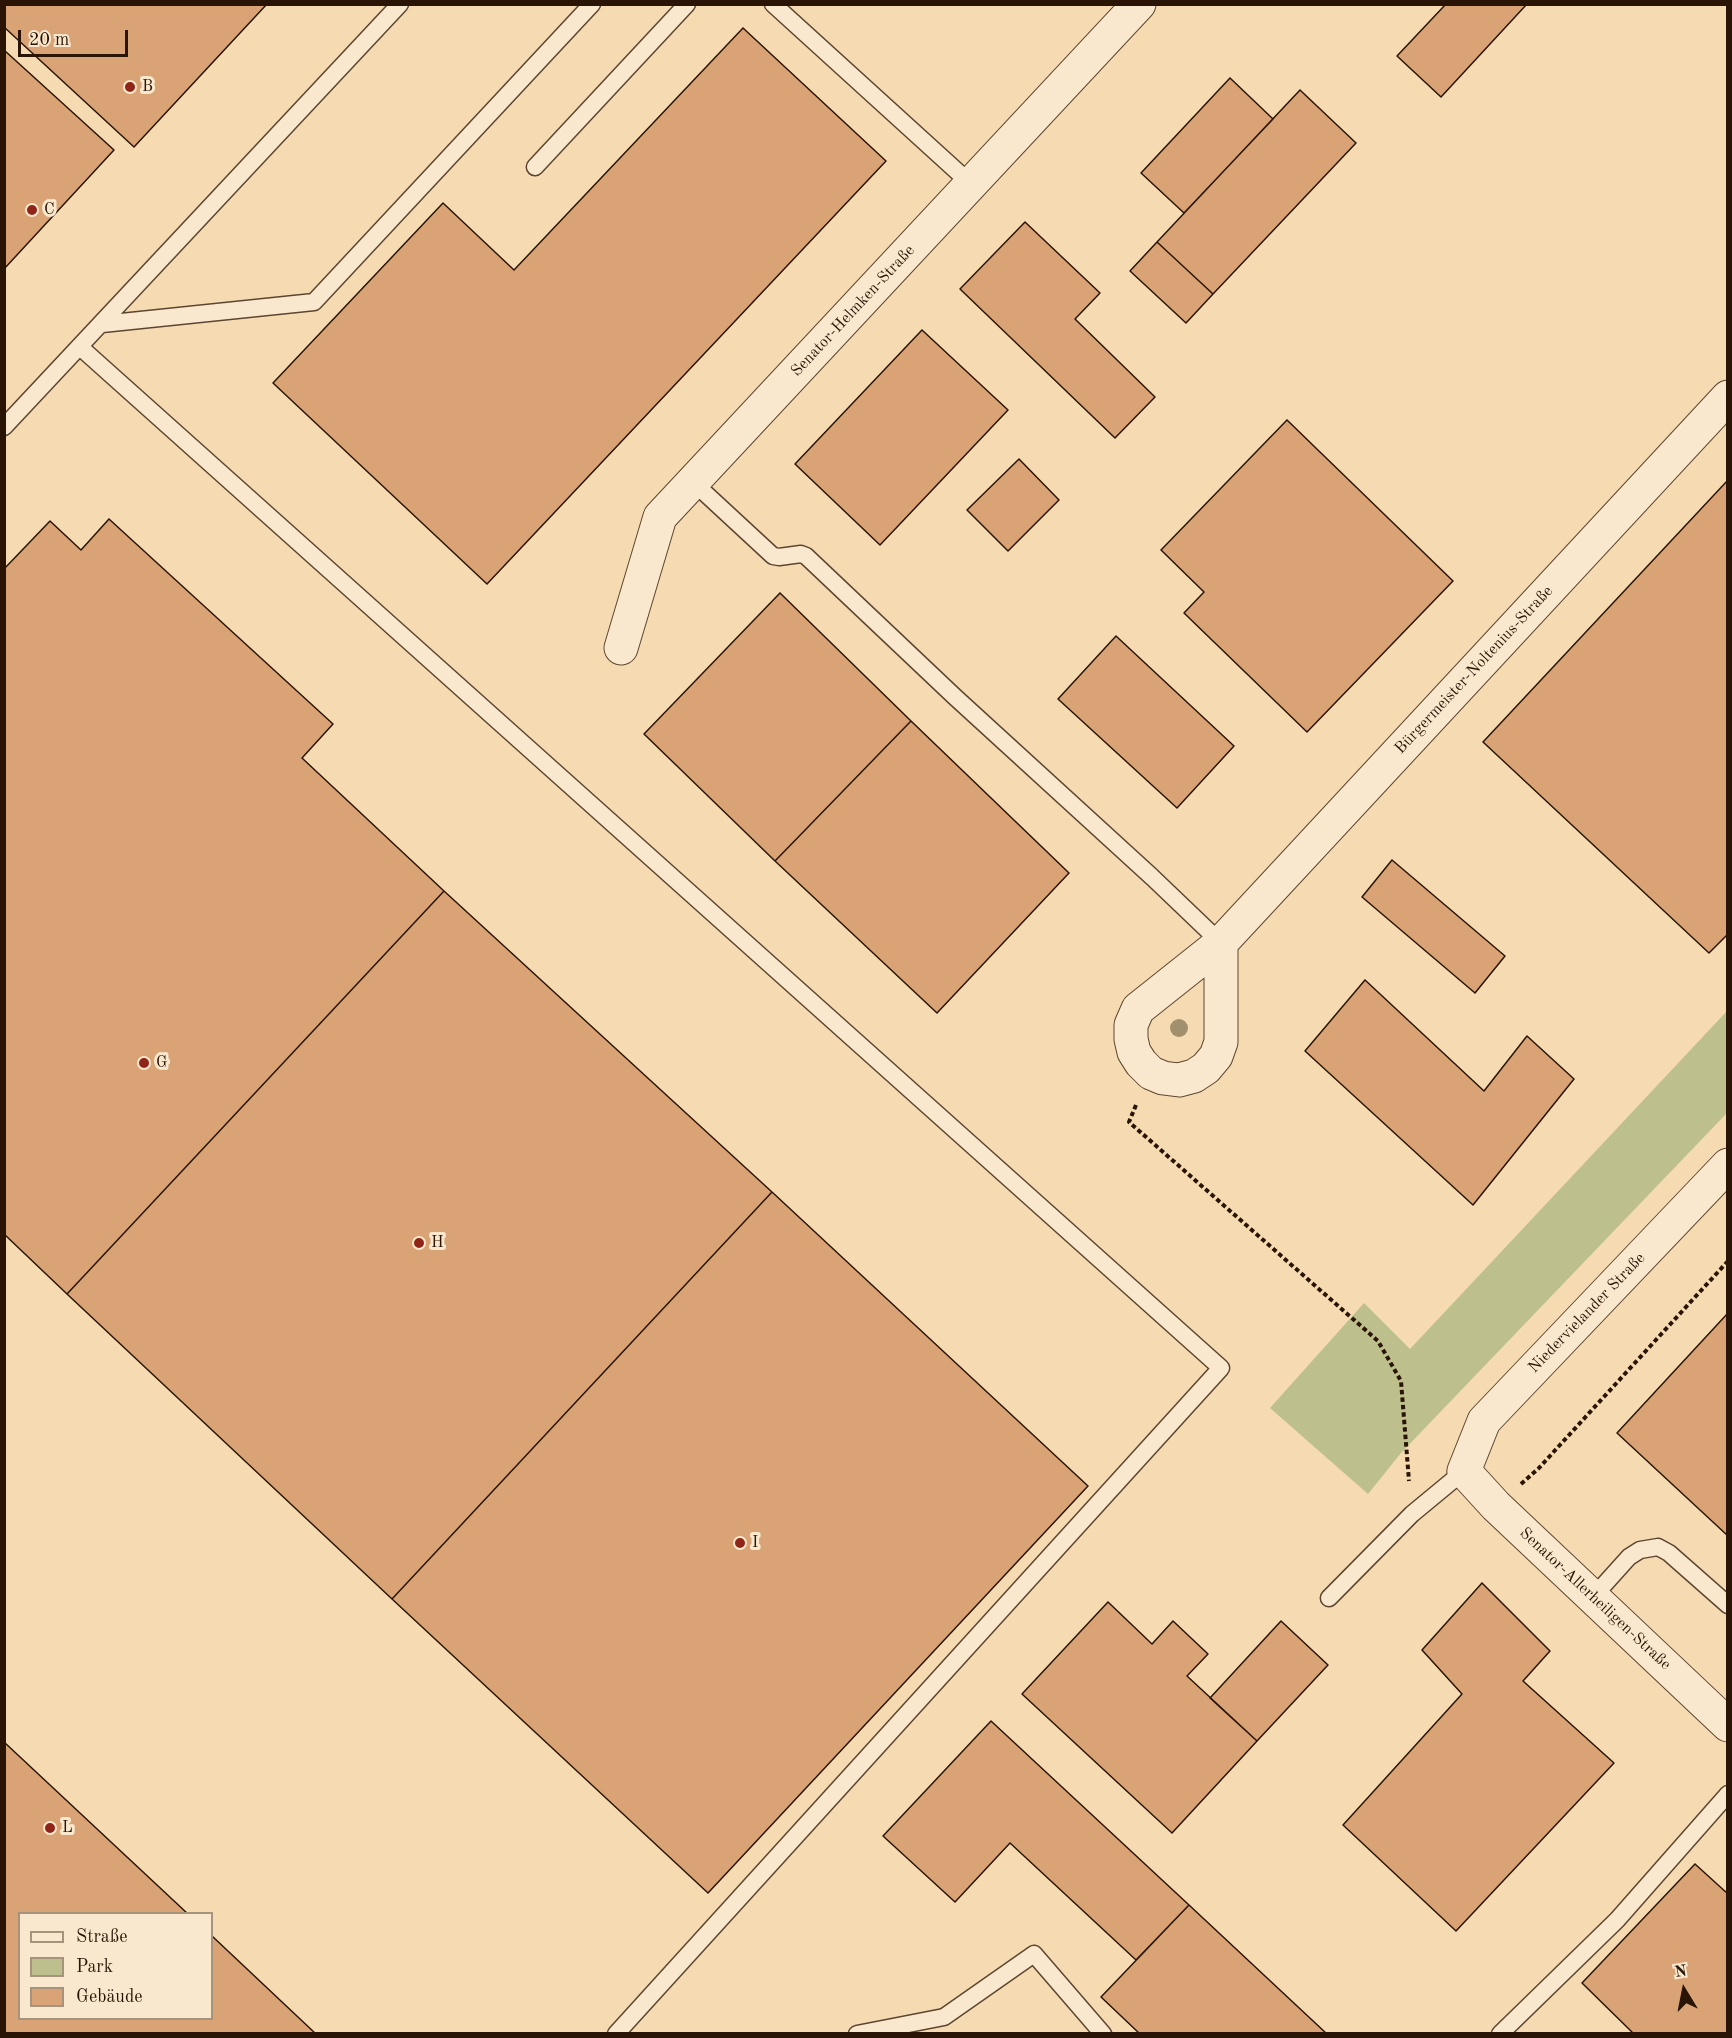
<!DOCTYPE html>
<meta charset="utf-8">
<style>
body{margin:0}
#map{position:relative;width:1732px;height:2038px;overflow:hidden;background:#f6dbb2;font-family:"Old Standard TT",serif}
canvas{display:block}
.frame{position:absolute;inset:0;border:6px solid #291406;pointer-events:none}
.legend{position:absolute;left:18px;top:1912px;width:195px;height:108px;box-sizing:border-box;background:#f9e8cd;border:2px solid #a6937d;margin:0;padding:8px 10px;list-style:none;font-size:18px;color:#291406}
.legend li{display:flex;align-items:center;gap:12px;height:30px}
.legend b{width:30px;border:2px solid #a6937d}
.north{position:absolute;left:1654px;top:1960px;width:60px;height:60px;-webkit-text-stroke:4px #f9e8cd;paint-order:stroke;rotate:350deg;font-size:16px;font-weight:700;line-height:24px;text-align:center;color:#291406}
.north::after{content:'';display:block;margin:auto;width:21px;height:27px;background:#291406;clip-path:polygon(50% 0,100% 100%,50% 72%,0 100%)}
.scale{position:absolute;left:18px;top:30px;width:110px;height:27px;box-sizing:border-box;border:3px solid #291406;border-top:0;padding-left:8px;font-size:18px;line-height:21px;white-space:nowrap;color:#291406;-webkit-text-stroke:4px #f9e8cd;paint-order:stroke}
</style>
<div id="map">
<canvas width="1732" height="2038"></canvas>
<div class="frame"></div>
<ul class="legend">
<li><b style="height:8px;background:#f9e8cd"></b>Straße</li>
<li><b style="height:16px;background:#bdc08c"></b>Park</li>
<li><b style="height:16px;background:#daa376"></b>Gebäude</li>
</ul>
<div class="north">N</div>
<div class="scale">20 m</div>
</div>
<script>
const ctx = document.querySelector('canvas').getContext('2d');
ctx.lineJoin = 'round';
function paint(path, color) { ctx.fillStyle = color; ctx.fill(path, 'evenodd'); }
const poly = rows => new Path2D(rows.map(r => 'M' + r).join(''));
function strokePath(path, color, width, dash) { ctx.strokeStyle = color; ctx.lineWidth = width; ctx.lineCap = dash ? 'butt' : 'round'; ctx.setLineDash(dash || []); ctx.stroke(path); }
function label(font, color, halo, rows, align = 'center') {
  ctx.font = font + ' "Old Standard TT",serif'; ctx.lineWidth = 6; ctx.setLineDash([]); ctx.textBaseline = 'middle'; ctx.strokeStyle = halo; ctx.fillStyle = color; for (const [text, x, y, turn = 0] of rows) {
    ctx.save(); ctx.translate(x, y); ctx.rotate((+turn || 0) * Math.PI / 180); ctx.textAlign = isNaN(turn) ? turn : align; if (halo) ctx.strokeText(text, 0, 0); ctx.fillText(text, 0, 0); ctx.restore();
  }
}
const green = poly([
 [1727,1011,1727,1113,1401,1453,1368,1494,1270,1408,1364,1303,1410,1349]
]);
const building = poly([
 [4,4,267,4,134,147,4,27,4,4],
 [1446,4,1527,4,1441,97,1397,56,1446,4],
 [743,28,886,161,487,584,273,383,443,203,514,270,743,28],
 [4,50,114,150,4,269,4,50],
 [1230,78,1273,119,1184,213,1141,173,1230,78],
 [1300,90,1356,143,1213,294,1157,242,1300,90],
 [1025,222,1100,293,1075,319,1155,397,1115,438,960,289,1025,222],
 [1157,242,1213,294,1186,323,1130,271,1157,242],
 [922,330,1008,410,880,545,795,464,922,330],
 [1287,420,1453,581,1307,732,1184,613,1204,592,1161,550,1287,420],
 [1019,459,1059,500,1008,551,967,510,1019,459],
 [1728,480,1728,934,1709,953,1483,742,1728,480],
 [109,519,333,724,302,758,444,891,67,1294,4,1234,4,569,50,521,81,550,109,519],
 [780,593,911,721,775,861,644,734,780,593],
 [1116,636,1234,746,1177,808,1058,699,1116,636],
 [911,721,1069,873,937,1013,775,861,911,721],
 [1392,860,1505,956,1475,993,1362,897,1392,860],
 [444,891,772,1192,392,1599,67,1294,444,891],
 [1365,980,1484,1091,1527,1036,1574,1079,1473,1205,1305,1051,1365,980],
 [772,1192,1088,1486,708,1893,392,1599,772,1192],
 [1728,1313,1728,1536,1617,1433,1728,1313],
 [1482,1583,1550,1651,1523,1681,1614,1763,1456,1931,1343,1825,1462,1694,1422,1650,1482,1583],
 [1108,1602,1152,1644,1173,1621,1208,1654,1187,1676,1257,1741,1172,1833,1022,1694,1108,1602],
 [1281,1621,1328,1665,1257,1741,1210,1698,1281,1621],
 [991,1721,1189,1905,1136,1960,1010,1843,955,1902,883,1836,991,1721],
 [4,1742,188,1914,20,1914,20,2018,212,2018,212,1936,316,2034,4,2034,4,1742],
 [1695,1864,1728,1894,1728,2034,1634,2034,1582,1983,1695,1864],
 [1189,1905,1327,2034,1140,2034,1101,1997,1189,1905]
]);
const path = poly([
 [1136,1105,1129,1122,1378,1341,1401,1381,1409,1481],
 [1521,1484,1538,1469,1728,1261]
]);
const service = poly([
 [773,4,971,184],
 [535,167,687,4],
 [102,324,314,302,592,4],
 [80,347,1221,1368,616,2034],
 [4,427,400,4],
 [693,482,773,556,779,557,801,554,806,556,955,697,1152,877,1221,943],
 [1593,1597,1629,1557,1640,1550,1658,1547,1669,1553,1728,1605],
 [1329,1598,1412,1514,1464,1471],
 [857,2034,944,2017,1034,1954,1103,2034],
 [1500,2034,1617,1920,1728,1794]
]);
const minor = poly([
 [621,648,660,517,1139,4],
 [1221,943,1221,1042,1216,1056,1206,1068,1194,1076,1179,1080,1163,1078,1151,1073,1141,1063,1134,1052,1131,1039,1131,1025,1138,1009,1221,943,1728,397],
 [1728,1165,1484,1421,1464,1471,1496,1506,1728,1725]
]);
const trees = [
 [1179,1028]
];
const markers = [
 [130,87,6,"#8f2418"],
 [32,210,6,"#8f2418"],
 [144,1063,6,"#8f2418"],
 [419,1243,6,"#8f2418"],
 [740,1543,6,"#8f2418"],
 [50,1828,6,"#8f2418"]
];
const poiNames = [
 ["B",142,87],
 ["C",44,210],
 ["G",156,1063],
 ["H",431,1243],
 ["I",752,1543],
 ["L",62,1828]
];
const streetNames = [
 ["Senator-Helmken-Straße",853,311,-47],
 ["Bürgermeister-Noltenius-Straße",1474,670,-47],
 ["Niedervielander Straße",1587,1313,-46],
 ["Senator-Allerheiligen-Straße",1595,1599,43]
];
paint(green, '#bdc08c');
paint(building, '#daa376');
strokePath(building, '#291406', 1.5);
strokePath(service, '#5c4631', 19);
strokePath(minor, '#5c4631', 35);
strokePath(path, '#291406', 4, [4.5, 3]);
strokePath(service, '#f9e8cd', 16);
strokePath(minor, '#f9e8cd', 33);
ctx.fillStyle = '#a28f6d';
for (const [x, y] of trees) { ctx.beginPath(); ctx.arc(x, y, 9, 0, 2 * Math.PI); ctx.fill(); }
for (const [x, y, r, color] of markers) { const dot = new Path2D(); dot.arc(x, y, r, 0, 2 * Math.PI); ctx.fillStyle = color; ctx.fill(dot); strokePath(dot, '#f9e8cd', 2); }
label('16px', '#291406', '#f9e8cd', poiNames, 'left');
label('16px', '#291406', '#f9e8cd', streetNames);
</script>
